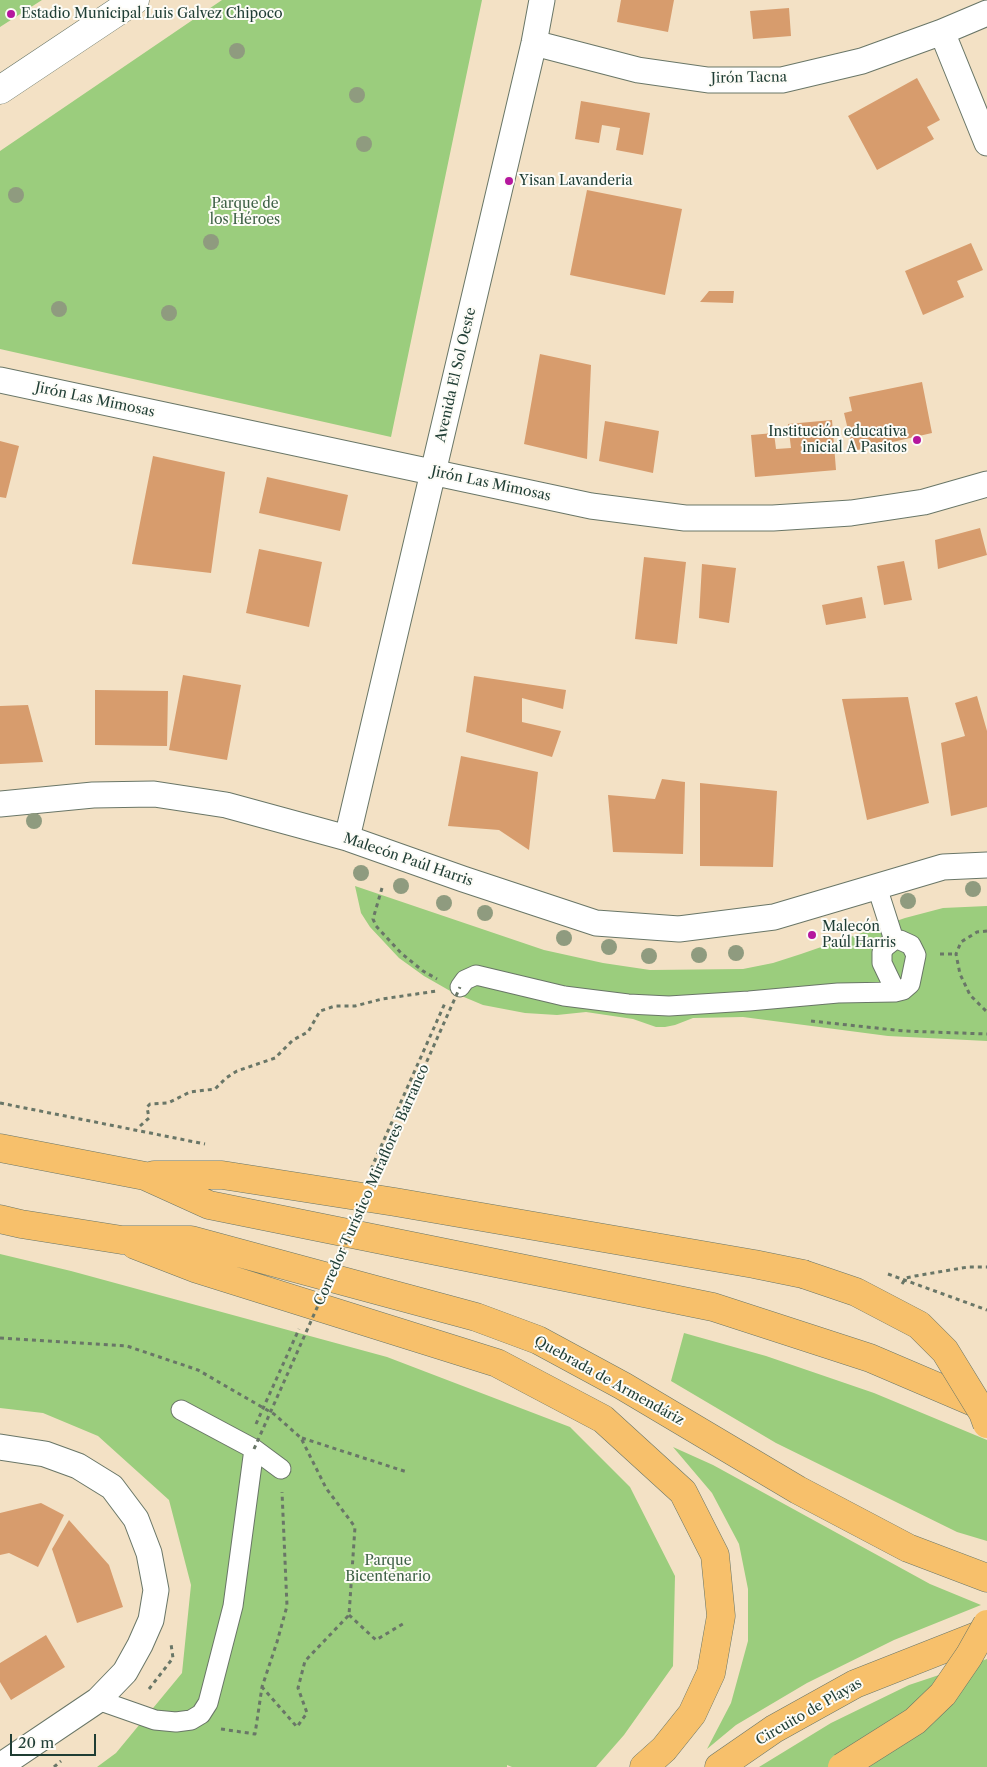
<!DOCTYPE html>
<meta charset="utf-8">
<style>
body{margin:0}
#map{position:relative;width:987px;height:1767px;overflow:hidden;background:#f3e1c5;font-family:"Libre Caslon Text",serif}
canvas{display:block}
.scale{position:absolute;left:10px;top:1734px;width:86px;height:22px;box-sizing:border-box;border:2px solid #1f3d34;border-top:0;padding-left:6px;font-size:15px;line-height:18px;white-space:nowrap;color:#1f3d34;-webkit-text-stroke:4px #fdfcf7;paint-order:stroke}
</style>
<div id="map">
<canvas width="987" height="1767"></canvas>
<div class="scale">20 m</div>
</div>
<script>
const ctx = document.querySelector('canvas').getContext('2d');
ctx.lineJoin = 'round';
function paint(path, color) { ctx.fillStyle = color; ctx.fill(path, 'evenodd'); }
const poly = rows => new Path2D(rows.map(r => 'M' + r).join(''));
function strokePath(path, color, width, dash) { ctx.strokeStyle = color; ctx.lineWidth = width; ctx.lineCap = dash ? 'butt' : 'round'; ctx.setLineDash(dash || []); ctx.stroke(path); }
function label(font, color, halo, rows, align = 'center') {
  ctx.font = font + ' "Libre Caslon Text",serif'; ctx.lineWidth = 4; ctx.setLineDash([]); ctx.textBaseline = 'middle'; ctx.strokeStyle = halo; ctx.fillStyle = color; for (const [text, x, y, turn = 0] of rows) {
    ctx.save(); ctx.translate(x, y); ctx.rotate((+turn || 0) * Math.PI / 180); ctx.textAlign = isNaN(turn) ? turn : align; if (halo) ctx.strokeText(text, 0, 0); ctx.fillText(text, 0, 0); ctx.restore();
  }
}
const green = poly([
 [0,0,42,0,0,27],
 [222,0,482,0,391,437,0,349,0,151],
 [355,886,544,950,603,963,650,970,743,969,773,963,801,954,905,918,943,908,987,906,987,1041,888,1036,743,1017,693,1018,675,1025,665,1027,656,1027,633,1019,586,1012,557,1015,525,1013,483,1005,452,992,424,976,399,958,370,927,361,913],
 [0,1254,71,1271,387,1357,570,1427,630,1487,675,1576,673,1666,624,1735,596,1767,512,1767,507,1765,507,1767,97,1767,116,1753,182,1673,191,1585,169,1500,98,1436,43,1413,0,1408],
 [684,1333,766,1356,874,1393,987,1440,987,1541,957,1532,776,1443,671,1381],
 [673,1447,713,1465,930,1584,981,1605,894,1640,807,1683,736,1725,707,1749,731,1703,748,1641,748,1589,739,1544,712,1493],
 [987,1659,987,1767,759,1767,831,1723,909,1685]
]);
const building = poly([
 [621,0,674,0,668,32,617,22],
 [789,8,791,36,753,39,750,11],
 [917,78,940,120,927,127,934,139,877,170,848,116],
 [581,101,650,113,643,155,616,150,620,128,602,125,599,143,575,139],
 [587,190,682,209,665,295,570,275],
 [971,243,983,270,957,281,964,297,923,315,905,271],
 [709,291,734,291,733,303,700,302],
 [540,354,591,365,587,459,524,444],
 [922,382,932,433,853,451,844,413,852,411,849,397],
 [832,420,836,470,755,477,751,435,774,433,776,449,791,448,788,424],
 [605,421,659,431,653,473,599,461],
 [0,441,19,446,6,498,0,497],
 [153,456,225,472,211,573,132,564],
 [267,477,348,495,340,531,259,513],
 [980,528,987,555,938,569,935,540],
 [259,549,322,562,309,627,246,613],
 [644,557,686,562,677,644,635,639],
 [904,561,912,600,884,605,877,566],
 [702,564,736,568,729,623,699,618],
 [862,597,866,618,826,625,822,605],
 [183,675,241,685,227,760,169,750],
 [474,676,566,690,563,709,522,698,522,722,561,731,552,757,466,732],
 [95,690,168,691,167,746,95,745],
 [977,696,987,731,987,807,951,816,941,743,965,736,955,703],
 [908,697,929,803,867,820,842,699],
 [28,705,43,762,0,764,0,706],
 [461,756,538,772,529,850,499,830,448,826],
 [662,779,685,782,683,854,613,852,608,795,655,799],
 [700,783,777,791,773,867,700,866],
 [41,1503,64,1515,38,1567,9,1553,0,1555,0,1513],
 [69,1520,109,1565,123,1607,77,1623,52,1549],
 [46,1635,65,1667,11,1700,0,1682,0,1663]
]);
const path = poly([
 [382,888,373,919,376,926,401,953,423,971,437,979],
 [987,931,977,932,961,942,956,954,960,974,970,995,987,1012],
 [940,954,956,954],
 [811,1021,904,1031,987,1034],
 [0,1103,205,1144],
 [140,1126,149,1118,147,1107,150,1104,168,1103,190,1092,215,1089,226,1078,237,1071,275,1058,293,1040,308,1032,320,1011,335,1006,355,1006,382,999,437,991],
 [371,1169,445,1003],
 [902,1284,906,1278,915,1276,968,1267,987,1267],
 [0,1338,127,1346,198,1370,274,1414,301,1438,326,1488,355,1527,349,1615,305,1661,298,1688,307,1713,297,1727,262,1687],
 [256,1424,299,1329],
 [302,1438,407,1472],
 [349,1615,376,1640,406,1622],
 [149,1689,173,1658,171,1644],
 [221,1729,255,1734,262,1687,277,1642,287,1606,282,1492],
 [54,1767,61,1761]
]);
const pedestrian = poly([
 [877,887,894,940],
 [894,940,900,940,911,945,916,955,910,984,903,990,894,988,882,963,882,952,885,947,894,940],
 [460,987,465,980,476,975,564,996,628,1004,669,1006,749,1001,838,993,895,992,903,990],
 [181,1410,254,1449,281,1469],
 [98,1700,155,1720,176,1722,191,1720,201,1714,208,1703,233,1606,254,1449]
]);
const minor = poly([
 [942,32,987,143],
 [534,43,638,70,708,80,782,80,862,61,942,32,987,13],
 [0,380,591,506,685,518,773,518,851,513,924,502,987,484],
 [0,804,93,795,154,794,226,805,347,838,463,879,596,923,679,929,774,917,943,867,987,865],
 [347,838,534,43,542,0],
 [0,1447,45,1454,78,1466,112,1487,136,1519,149,1553,156,1590,151,1620,140,1645,125,1672,98,1700,6,1762,2,1767]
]);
const tertiary = poly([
 [0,90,135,0]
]);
const trunk = poly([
 [0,1148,145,1176,209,1205,713,1307,870,1358,987,1408],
 [154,1175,222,1175,395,1202,754,1264,803,1274],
 [0,1219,21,1224,122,1240,191,1240,476,1317,538,1340,623,1386,798,1490,908,1548,987,1578],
 [135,1245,197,1269,497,1363,603,1419,683,1492,715,1555,721,1616,711,1673,692,1714,664,1749,644,1767],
 [719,1767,774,1729,855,1684,987,1632]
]);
const pathBridge = poly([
 [888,1274,987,1310],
 [254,1449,460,987]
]);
const trunkBridge = poly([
 [803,1274,856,1292,919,1325,945,1351,983,1413,987,1424],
 [842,1767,915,1721,943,1694,969,1656,987,1624]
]);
const trees = [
 [237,51],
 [357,95],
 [364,144],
 [16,195],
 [211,242],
 [59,309],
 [169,313],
 [34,821],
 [361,873],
 [401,886],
 [973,889],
 [908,901],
 [444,903],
 [485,913],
 [564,938],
 [609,947],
 [736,953],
 [699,955],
 [649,956]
];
const markers = [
 [11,14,5,"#b5179e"],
 [509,181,5,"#b5179e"],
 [917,440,5,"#b5179e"],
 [812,935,5,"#b5179e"]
];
const poiNames = [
 ["Estadio Municipal Luis Galvez Chipoco",21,14],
 ["Yisan Lavanderia",519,181],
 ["Institución educativa",907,432,"right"],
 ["inicial A Pasitos",907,448,"right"],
 ["Malecón",822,927],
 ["Paúl Harris",822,943]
];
const streetNames = [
 ["Jirón Tacna",749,78,-1],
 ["Avenida El Sol Oeste",456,375,-77],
 ["Jirón Las Mimosas",95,400,12],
 ["Jirón Las Mimosas",491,484,12],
 ["Malecón Paúl Harris",408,860,19],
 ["Corredor Turístico Miraflores Barranco",372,1185,-66],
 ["Quebrada de Armendáriz",609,1381,29],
 ["Circuito de Playas",809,1712,-30]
];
const parkNames = [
 ["Parque de",245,204],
 ["los Héroes",245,220],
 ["Parque",388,1561],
 ["Bicentenario",388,1577]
];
paint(green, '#9bcd7d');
paint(building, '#d79c6d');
strokePath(pedestrian, '#697667', 21);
strokePath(minor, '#697667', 27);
strokePath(tertiary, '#697667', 29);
strokePath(trunk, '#697667', 29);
strokePath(path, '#697667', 3, [4, 4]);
strokePath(pedestrian, '#fff', 19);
strokePath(minor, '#fff', 25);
strokePath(tertiary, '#fff', 28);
strokePath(trunk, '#f7c06b', 28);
strokePath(trunkBridge, '#697667', 29, []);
strokePath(pathBridge, '#697667', 3, [4, 4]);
strokePath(trunkBridge, '#f7c06b', 28);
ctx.fillStyle = '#8f9b7f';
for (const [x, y] of trees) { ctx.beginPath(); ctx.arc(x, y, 8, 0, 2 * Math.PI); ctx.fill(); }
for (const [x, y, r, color] of markers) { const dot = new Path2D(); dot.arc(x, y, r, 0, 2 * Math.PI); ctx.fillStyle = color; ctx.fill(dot); strokePath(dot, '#fdfcf7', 2); }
label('14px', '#1f3d34', '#fdfcf7', poiNames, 'left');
label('14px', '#1f3d34', '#fdfcf7', streetNames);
label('14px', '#3e6146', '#fdfcf7', parkNames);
</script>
